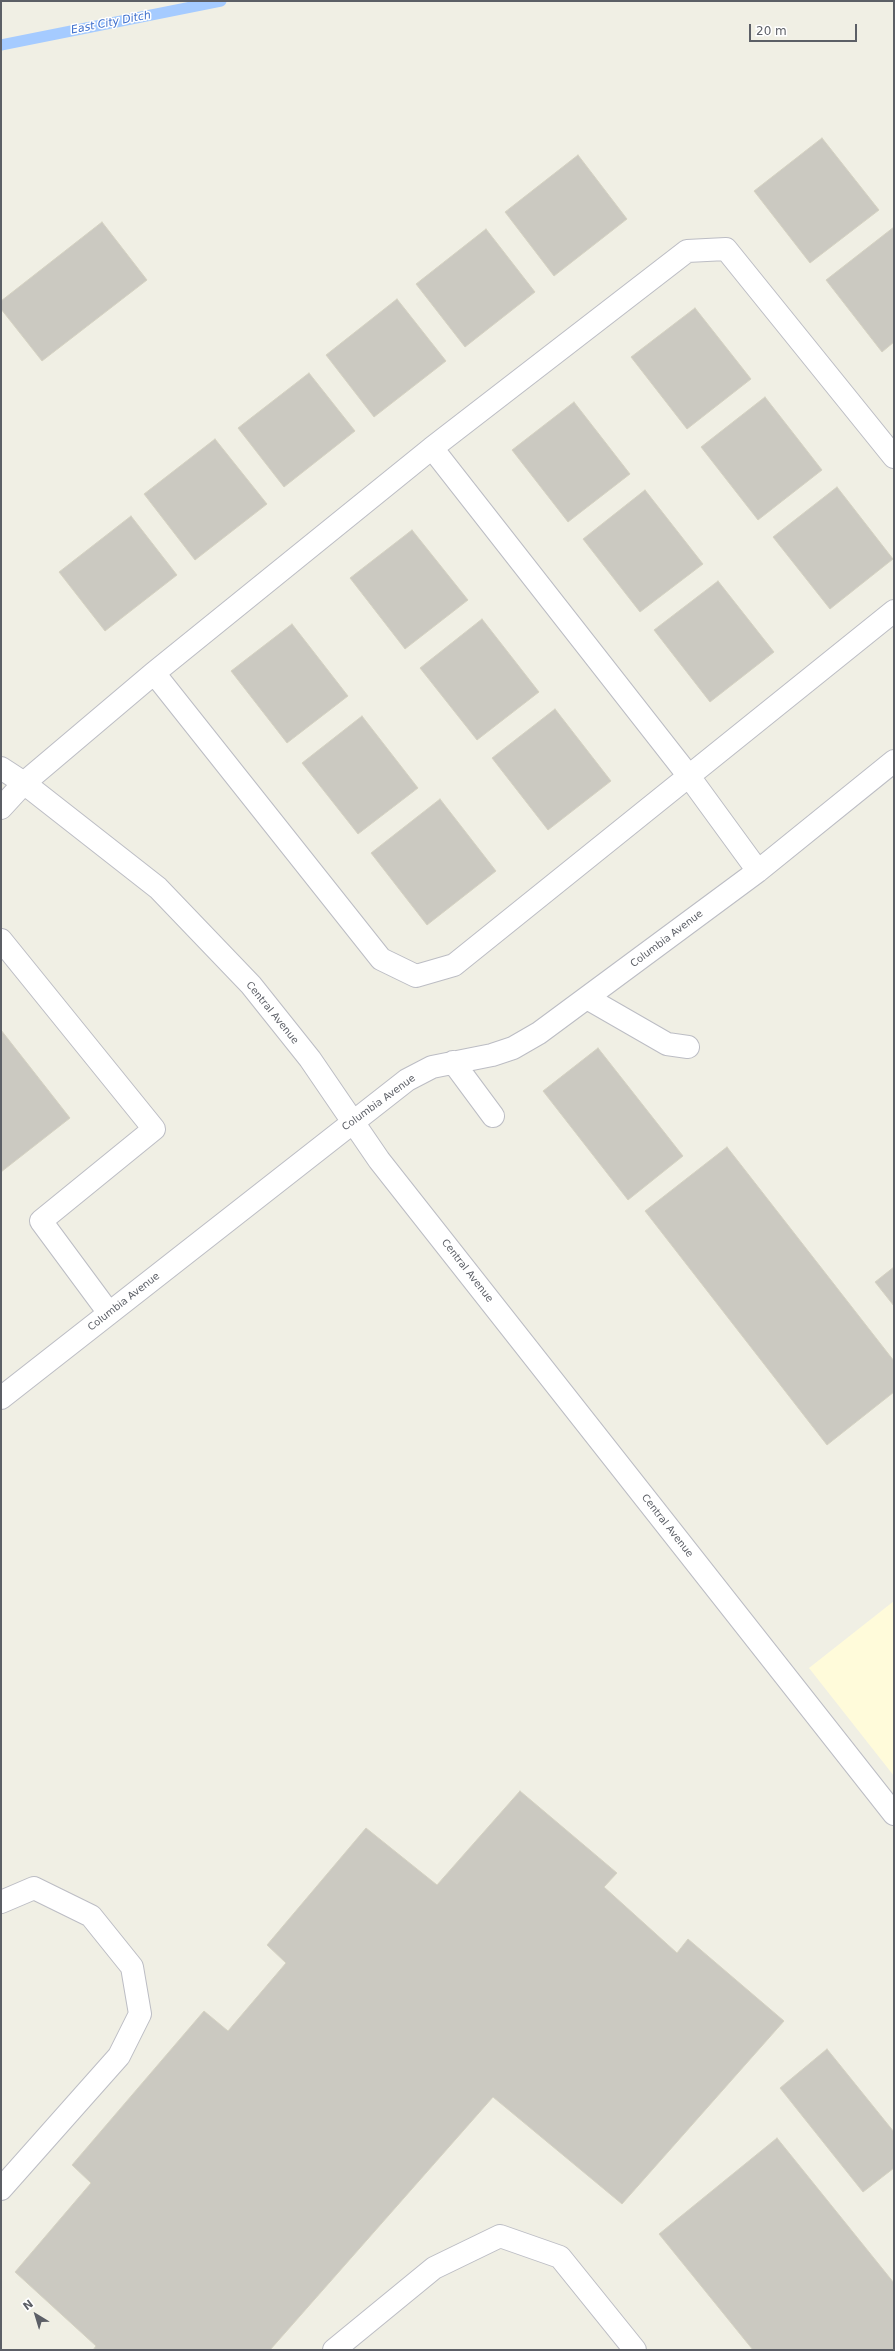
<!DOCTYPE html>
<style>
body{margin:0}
#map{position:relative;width:895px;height:2351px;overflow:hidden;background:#f0efe4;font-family:"DejaVu Sans",sans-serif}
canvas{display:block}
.frame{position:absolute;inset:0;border:2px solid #5c5f66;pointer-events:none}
.north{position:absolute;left:16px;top:2295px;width:40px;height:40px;-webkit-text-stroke:3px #fff;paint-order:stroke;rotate:322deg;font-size:11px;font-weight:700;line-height:16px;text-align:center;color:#5c5f66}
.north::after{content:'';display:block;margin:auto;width:14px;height:18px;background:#5c5f66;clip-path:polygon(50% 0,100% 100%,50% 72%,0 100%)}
.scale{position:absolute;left:749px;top:24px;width:108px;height:18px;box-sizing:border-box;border:2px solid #5c5f66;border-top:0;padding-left:5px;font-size:12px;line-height:14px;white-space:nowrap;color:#5c5f66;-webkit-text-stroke:3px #fff;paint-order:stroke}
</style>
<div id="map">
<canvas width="895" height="2351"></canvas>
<div class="frame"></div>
<div class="north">N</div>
<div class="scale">20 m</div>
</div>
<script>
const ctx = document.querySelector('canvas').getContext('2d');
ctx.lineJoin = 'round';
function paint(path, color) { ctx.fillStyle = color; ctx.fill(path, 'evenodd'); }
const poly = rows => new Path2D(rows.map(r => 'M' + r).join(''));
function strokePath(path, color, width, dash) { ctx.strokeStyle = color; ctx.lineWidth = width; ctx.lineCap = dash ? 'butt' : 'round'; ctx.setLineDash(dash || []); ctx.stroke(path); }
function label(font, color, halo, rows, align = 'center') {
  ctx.font = font + ' "DejaVu Sans",sans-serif'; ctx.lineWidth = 3; ctx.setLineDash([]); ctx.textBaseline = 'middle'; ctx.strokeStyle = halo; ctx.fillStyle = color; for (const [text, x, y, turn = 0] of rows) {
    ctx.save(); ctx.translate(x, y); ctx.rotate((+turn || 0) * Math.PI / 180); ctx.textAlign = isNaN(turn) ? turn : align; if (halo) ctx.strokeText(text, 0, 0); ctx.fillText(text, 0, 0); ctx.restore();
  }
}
const commercial = poly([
 [894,1601,894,1776,809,1668]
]);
const stream = poly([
 [1,45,221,1]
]);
const building = poly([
 [822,138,879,210,810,263,754,191,822,138],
 [578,155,627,219,554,276,505,212,578,155],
 [102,222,147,280,42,361,1,309,1,301,102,222],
 [894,227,894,342,882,352,826,280,894,227],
 [486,229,535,292,465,347,416,284,486,229],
 [397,299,446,361,374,417,326,355,397,299],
 [695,308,751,379,687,429,631,357,695,308],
 [309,373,355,431,284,487,238,428,309,373],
 [765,397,822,470,758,520,701,447,765,397],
 [574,402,630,474,568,522,512,450,574,402],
 [215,439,267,504,195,560,144,494,215,439],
 [837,487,893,559,830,609,773,537,837,487],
 [645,490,703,564,640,612,583,539,645,490],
 [131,516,177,575,105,631,59,572,131,516],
 [412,530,468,600,405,649,350,578,412,530],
 [718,581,774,652,710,702,654,630,718,581],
 [482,619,539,692,477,740,420,668,482,619],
 [292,624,348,696,287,743,231,671,292,624],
 [555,709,611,781,548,830,492,758,555,709],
 [362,716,418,788,358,834,302,763,362,716],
 [440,799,496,871,427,925,371,853,440,799],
 [1,1030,70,1118,1,1172,1,1030],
 [598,1048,683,1156,628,1200,543,1091,598,1048],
 [727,1147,894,1361,894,1392,827,1445,645,1211,727,1147],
 [894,1267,894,1306,875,1282,894,1267],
 [520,1791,617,1873,604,1887,677,1953,688,1939,784,2021,622,2204,493,2097,270,2350,93,2350,96,2346,15,2272,91,2183,72,2165,204,2011,228,2031,286,1963,267,1945,366,1828,437,1885,520,1791],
 [827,2049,894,2132,894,2168,863,2192,780,2088,827,2049],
 [777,2138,894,2283,894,2350,753,2350,659,2234,777,2138]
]);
const minor = poly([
 [432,448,688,775,758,871],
 [154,673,381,959,416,976,454,965,894,611],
 [1,768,24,783,158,888,251,985,310,1059,379,1160,894,1814],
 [1,808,24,783,154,673,432,448,687,251,726,249,894,457],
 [1,940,154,1129,41,1221,109,1313],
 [587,998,667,1044,688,1047],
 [453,1062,493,1116],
 [1,1398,407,1080,432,1067,492,1055,513,1048,539,1033,758,871,894,761],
 [1,1902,34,1888,91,1916,132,1967,140,2014,119,2056,1,2189],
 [334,2350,434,2268,500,2236,560,2257,635,2350]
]);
const streetNames = [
 ["Columbia Avenue",667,939,-37],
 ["Central Avenue",272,1013,51],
 ["Columbia Avenue",379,1103,-36],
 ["Central Avenue",467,1271,52],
 ["Columbia Avenue",124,1302,-38],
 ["Central Avenue",667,1526,52]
];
const waterNames = [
 ["East City Ditch",111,23,-11]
];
paint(commercial, '#fffbda');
strokePath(stream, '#a5cbff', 11);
paint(building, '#cbc9c1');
strokePath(building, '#d5d2c2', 1);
strokePath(minor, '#bcbdc4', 24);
strokePath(minor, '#fff', 22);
label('10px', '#5c5f66', '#fff', streetNames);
label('italic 11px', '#3d6fcd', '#fff', waterNames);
</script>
